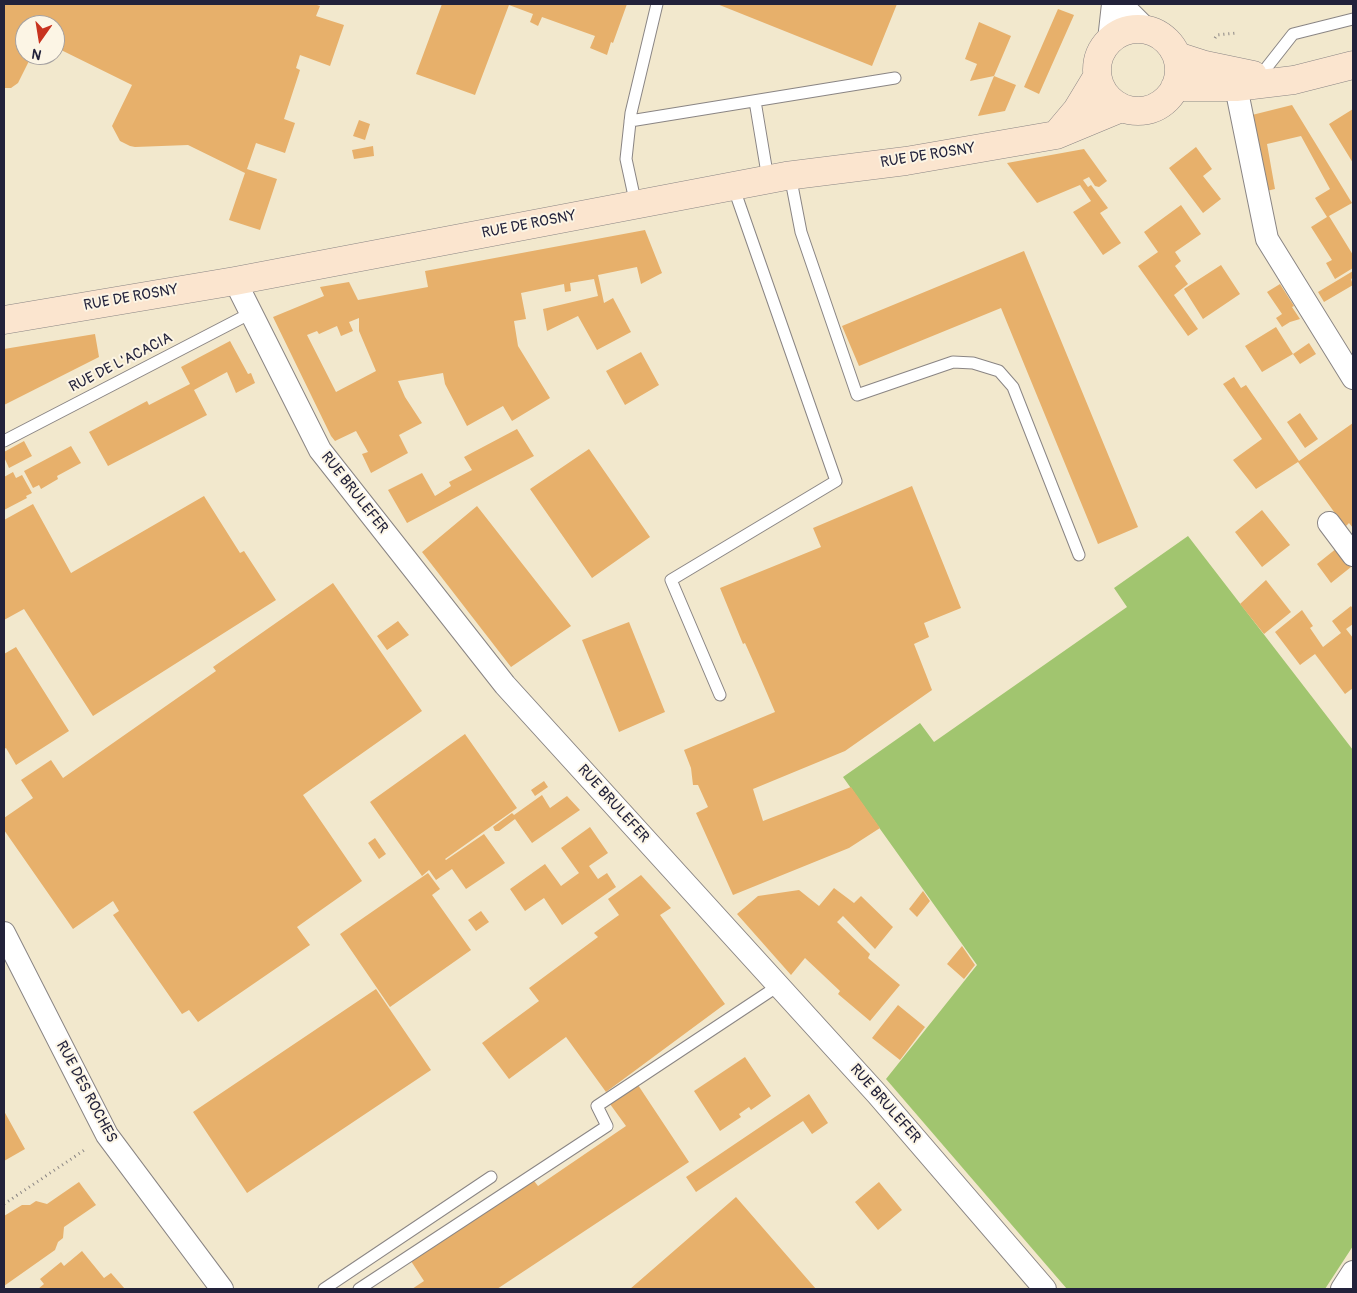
<!DOCTYPE html>
<style>
body{margin:0}
#map{position:relative;width:1357px;height:1293px;overflow:hidden;background:#f2e8cd;font-family:Pangolin,sans-serif}
canvas{display:block}
.frame{position:absolute;inset:0;border:5px solid #22223b;pointer-events:none}
.north{position:absolute;left:15px;top:15px;width:50px;height:50px;box-sizing:border-box;background:#fcf5e5;border:1px solid #a5a1a1;border-radius:50%;rotate:193deg;font-size:14px;font-weight:700;line-height:20px;text-align:center;color:#22223b}
.north::after{content:'';display:block;margin:auto;width:18px;height:22px;background:#c8321e;clip-path:polygon(50% 0,100% 100%,50% 72%,0 100%)}
</style>
<div id="map">
<canvas width="1357" height="1293"></canvas>
<div class="frame"></div>
<div class="north">N</div>
</div>
<script>
const ctx = document.querySelector('canvas').getContext('2d');
ctx.lineJoin = 'round';
function paint(path, color) { ctx.fillStyle = color; ctx.fill(path, 'evenodd'); }
const poly = rows => new Path2D(rows.map(r => 'M' + r).join(''));
function strokePath(path, color, width, dash) { ctx.strokeStyle = color; ctx.lineWidth = width; ctx.lineCap = dash ? 'butt' : 'round'; ctx.setLineDash(dash || []); ctx.stroke(path); }
function label(font, color, halo, rows, align = 'center') {
  ctx.font = font + ' Pangolin,sans-serif'; ctx.lineWidth = 4; ctx.setLineDash([]); ctx.textBaseline = 'middle'; ctx.strokeStyle = halo; ctx.fillStyle = color; for (const [text, x, y, turn = 0] of rows) {
    ctx.save(); ctx.translate(x, y); ctx.rotate((+turn || 0) * Math.PI / 180); ctx.textAlign = isNaN(turn) ? turn : align; if (halo) ctx.strokeText(text, 0, 0); ctx.fillText(text, 0, 0); ctx.restore();
  }
}
const green = poly([
 [1188,536,1353,750,1353,1246,1325,1289,1067,1289,886,1079,977,965,843,777,920,723,934,742,1127,607,1114,588]
]);
const building = poly([
 [4,4,314,4,320,6,316,16,344,25,330,66,300,55,296,68,300,70,284,119,295,123,285,153,256,143,247,169,277,179,260,230,229,220,245,173,188,145,135,147,130,146,120,141,112,126,132,85,55,47,55,25,25,25,25,55,32,55,18,83,11,88,4,88],
 [442,4,627,4,613,43,611,42,607,55,590,48,595,36,542,17,538,26,530,22,533,14,509,5,475,95,416,74],
 [717,4,897,4,872,66],
 [1058,9,1074,15,1039,94,1024,87],
 [979,22,1011,36,994,76,970,81,977,64,965,59],
 [994,76,1016,85,1005,111,978,116],
 [1292,105,1352,203,1329,216,1353,255,1353,268,1335,279,1326,263,1332,260,1311,227,1327,217,1315,198,1330,189,1301,136,1267,144,1275,189,1262,192,1244,117],
 [1353,109,1353,163,1329,124],
 [359,120,370,124,365,140,353,136],
 [373,146,374,156,354,159,352,150],
 [1196,147,1212,169,1203,176,1221,199,1203,213,1169,168],
 [1084,149,1107,181,1099,187,1095,186,1089,177,1083,180,1088,187,1091,185,1108,208,1100,213,1121,243,1103,255,1073,212,1091,201,1080,185,1037,203,1007,163],
 [1181,205,1201,234,1175,252,1181,261,1175,266,1188,284,1174,295,1198,329,1188,336,1138,266,1158,252,1144,232],
 [645,230,662,273,641,284,637,267,598,275,604,303,613,298,631,332,597,350,578,316,547,331,543,309,598,296,594,279,570,283,571,291,565,292,564,284,521,293,526,319,514,321,518,346,550,398,512,421,503,406,467,426,445,384,443,373,398,381,405,397,422,423,399,435,408,453,371,473,362,454,368,452,356,431,335,441,331,436,273,317,324,296,320,287,349,282,358,300,428,287,425,271],
 [359,318,359,331,376,371,336,392,307,335,317,331,319,334,337,326,341,336,353,331,349,322],
 [1024,251,1138,527,1098,544,1001,308,859,366,842,326],
 [1221,265,1240,294,1203,319,1184,289],
 [1353,271,1353,278,1351,279,1353,285,1324,302,1318,292],
 [1280,284,1294,306,1292,307,1300,319,1290,322,1282,327,1276,318,1282,314,1267,292],
 [1276,327,1293,354,1262,372,1245,346],
 [95,334,99,357,4,405,4,349],
 [230,341,248,374,251,373,255,383,236,393,227,372,194,390,207,415,108,466,89,432,147,401,149,405,190,384,181,367],
 [1309,343,1316,354,1300,364,1293,354],
 [641,352,659,385,625,405,606,371],
 [1234,377,1241,388,1246,385,1299,461,1353,423,1353,528,1349,523,1345,527,1298,462,1256,489,1233,460,1262,439,1223,384],
 [1300,413,1318,439,1305,448,1287,422],
 [517,429,534,456,407,523,388,490,422,473,435,496,451,486,449,482,472,470,464,457],
 [24,441,32,456,9,468,4,457,4,452],
 [71,446,81,463,57,476,58,479,41,489,39,485,33,488,24,471],
 [589,449,650,537,592,578,530,489],
 [13,472,16,478,22,475,32,493,26,496,27,498,4,510,4,477],
 [912,486,961,608,924,623,929,637,914,644,932,690,845,751,753,789,763,821,851,787,880,828,849,848,733,895,696,813,708,807,698,785,693,785,691,768,684,750,775,712,757,670,745,643,743,644,720,588,821,547,813,528],
 [204,496,240,553,244,551,276,600,93,716,24,609,4,620,4,520,33,504,71,573],
 [477,506,571,626,511,667,422,552],
 [1262,510,1290,545,1262,567,1235,532],
 [1337,548,1351,567,1331,583,1317,564],
 [1266,580,1291,612,1264,634,1240,604],
 [333,583,422,711,303,795,362,881,297,927,310,945,198,1022,189,1010,182,1014,113,915,119,911,113,901,73,929,4,830,4,818,33,798,21,780,51,760,63,778,216,671,213,667],
 [1351,606,1353,609,1353,624,1346,629,1353,638,1353,688,1345,694,1315,654,1300,665,1275,632,1302,610,1313,626,1310,628,1323,647,1341,633,1332,621],
 [398,621,409,635,387,650,377,636],
 [629,622,665,712,619,732,582,640],
 [16,647,69,731,16,765,6,748,4,749,4,654],
 [465,734,517,808,445,859,446,860,484,834,505,863,466,889,452,869,436,880,429,870,422,876,370,802],
 [544,781,548,787,535,796,531,790],
 [542,795,550,808,567,796,580,810,532,843,515,819,499,831,495,831,493,827,512,813,514,815],
 [590,827,608,853,589,866,598,879,607,873,616,887,562,925,544,898,525,911,510,889,545,864,561,886,579,873,561,848],
 [375,838,386,854,379,859,368,843],
 [428,873,440,889,432,895,471,950,390,1007,340,934],
 [641,875,671,908,660,915,725,1004,606,1092,566,1037,509,1079,482,1043,539,1001,529,988,598,937,594,933,619,915,608,899],
 [834,888,854,903,861,896,893,927,875,949,843,916,837,922,870,954,868,958,900,985,870,1021,838,994,840,991,805,958,791,975,737,914,758,896,799,890,819,906],
 [923,891,930,901,917,917,909,909],
 [481,911,489,922,476,931,468,920],
 [962,946,975,965,964,979,947,964],
 [376,989,431,1070,247,1193,193,1112],
 [898,1005,925,1027,900,1060,872,1038],
 [745,1057,771,1096,751,1110,749,1107,739,1114,741,1117,720,1131,694,1091],
 [638,1085,689,1162,497,1289,412,1289,424,1281,409,1258,531,1177,538,1186,626,1126,610,1104],
 [809,1094,828,1123,812,1134,803,1121,696,1192,686,1177],
 [4,1111,25,1149,4,1161],
 [79,1182,96,1205,64,1227,63,1238,58,1242,55,1250,4,1286,4,1216,22,1205,30,1205,36,1201,47,1204],
 [879,1182,902,1210,878,1230,855,1202],
 [736,1197,816,1289,630,1289,660,1263],
 [82,1251,104,1278,111,1273,125,1289,38,1289,44,1284,40,1279,61,1262,64,1266]
]);
const path = poly([
 [1215,38,1217,35,1237,33],
 [4,1204,86,1149]
]);
const service = poly([
 [1260,76,1293,34,1353,19],
 [755,101,768,179],
 [630,121,895,78],
 [790,175,801,232,857,395,953,362,973,363,999,371,1013,387,1079,555],
 [636,205,626,159,631,113,657,4],
 [4,441,251,313],
 [720,695,671,580,836,481,733,186],
 [324,1289,491,1177],
 [359,1289,607,1126,597,1106,778,986]
]);
const minor = poly([
 [1121,4,1147,30],
 [1109,40,1113,4],
 [1236,87,1267,239,1353,378],
 [235,281,320,450,505,685,877,1094,1045,1289],
 [1329,523,1353,555],
 [4,933,107,1135,222,1289],
 [1342,1289,1353,1272]
]);
const secondary = poly([
 '1097 70a41 41 0 1 1 82 0a41 41 0 1 1-82 0Z',
 [1177,56,1205,65,1253,75],
 [1175,87,1236,87,1294,80,1353,65],
 [1056,135,1077,110,1097,77],
 [4,320,235,281,786,176,906,161,1056,135,1121,108]
]);
const streetNames = [
 ["RUE DE ROSNY",928,156,-9],
 ["RUE DE ROSNY",529,225,-11],
 ["RUE DE ROSNY",131,298,-10],
 ["RUE DE L'ACACIA",121,363,-27],
 ["RUE BRULEFER",354,493,52],
 ["RUE BRULEFER",613,804,48],
 ["RUE DES ROCHES",86,1092,62],
 ["RUE BRULEFER",885,1104,49]
];
paint(green, '#a1c56f');
paint(building, '#e7b06b');
strokePath(service, '#8a8584', 13);
strokePath(minor, '#8a8584', 24);
strokePath(secondary, '#8a8584', 29);
strokePath(path, '#8a8584', 3, [1, 4]);
strokePath(service, '#fff', 11);
strokePath(minor, '#fff', 22);
strokePath(secondary, '#fbe5cf', 28);
label('15px', '#22223b', '#fcf5e5', streetNames);
</script>
